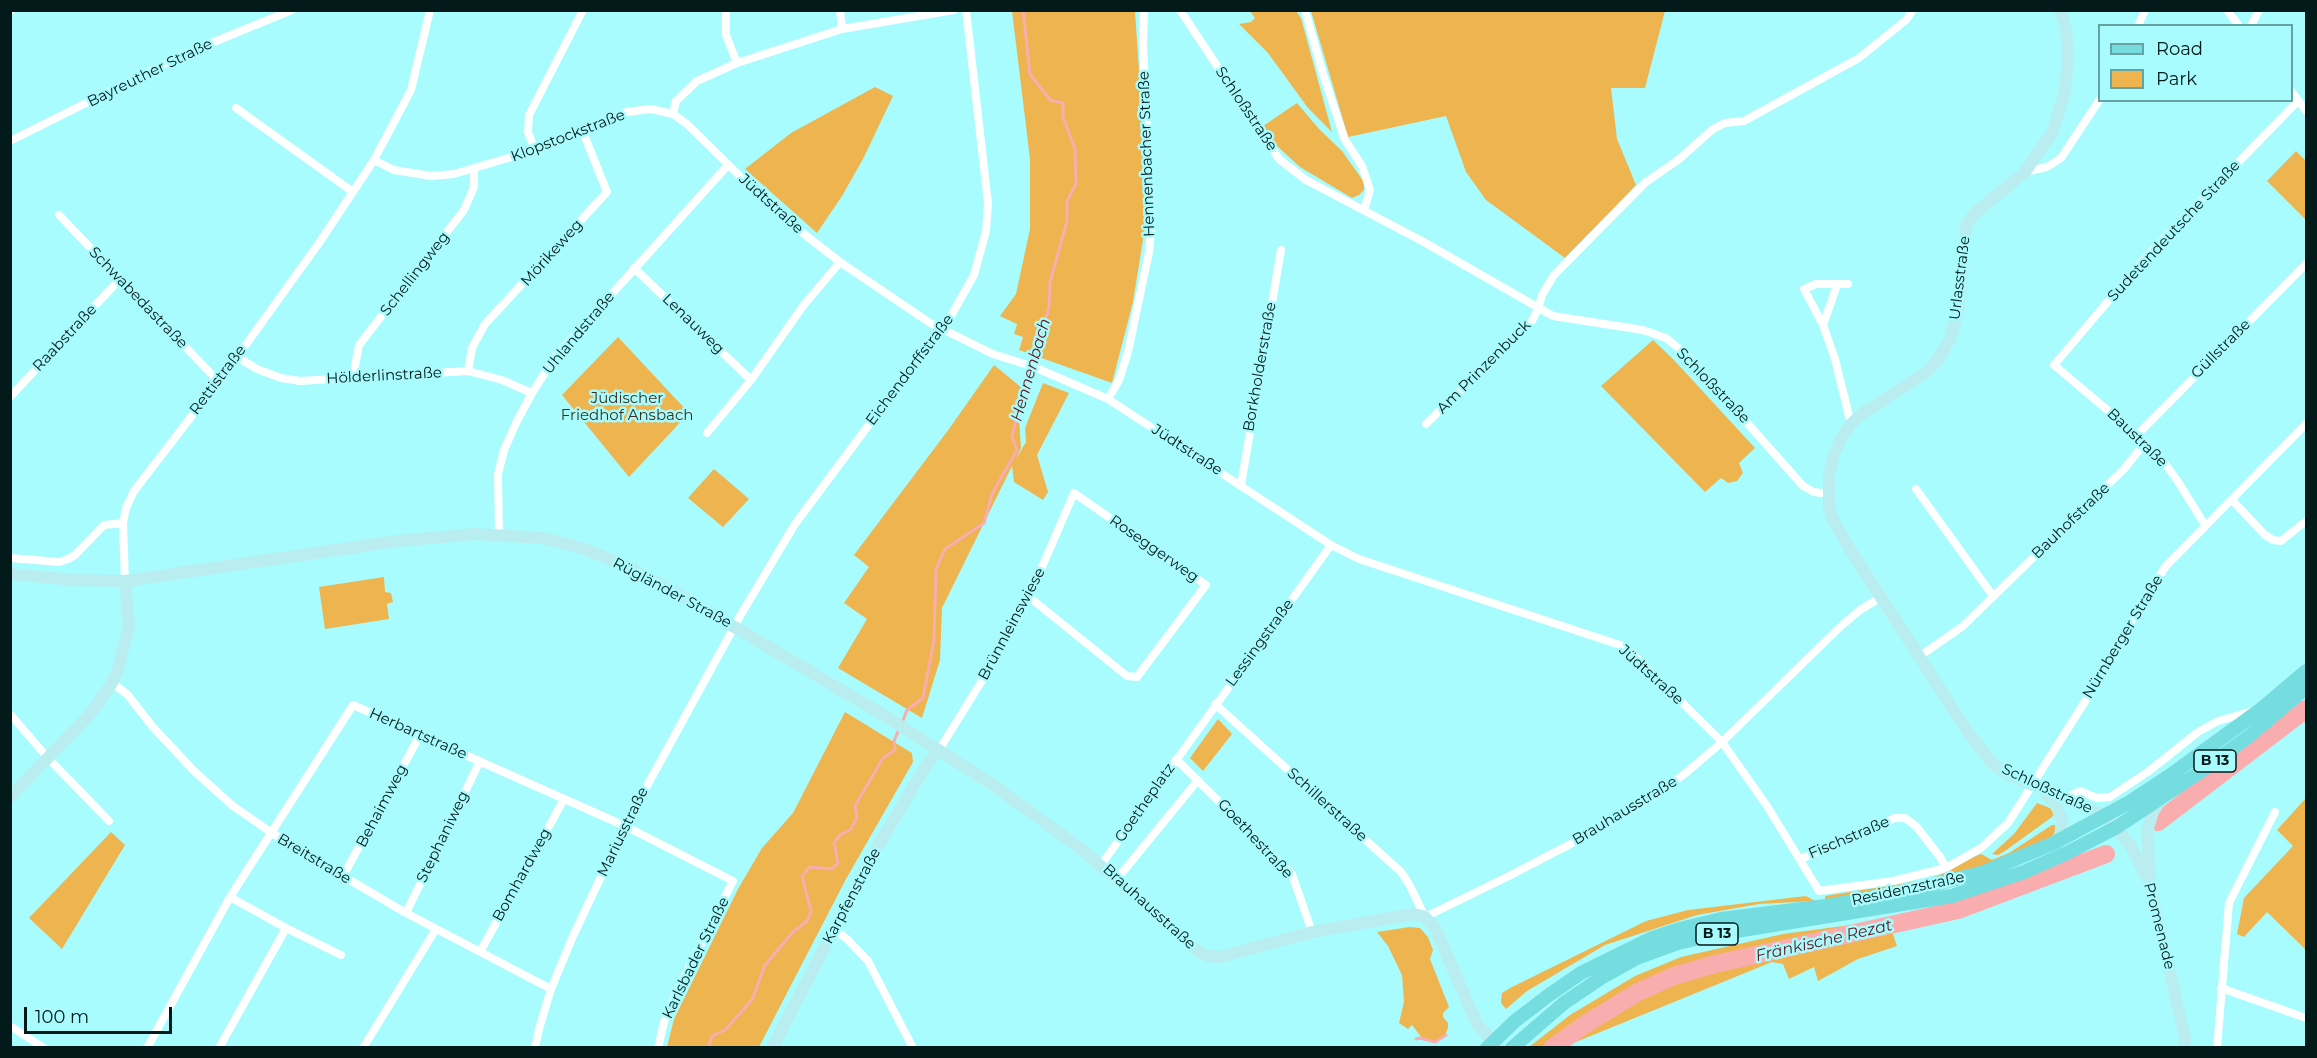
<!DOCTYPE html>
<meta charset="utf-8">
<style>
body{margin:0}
#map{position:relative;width:2317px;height:1058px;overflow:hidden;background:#a9fcfe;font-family:Montserrat,sans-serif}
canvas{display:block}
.frame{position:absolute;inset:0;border:12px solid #031a1b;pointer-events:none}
.legend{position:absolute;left:2098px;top:24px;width:195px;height:78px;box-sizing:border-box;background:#a9fcfe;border:2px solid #67a2a3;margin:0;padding:8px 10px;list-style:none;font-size:18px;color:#031a1b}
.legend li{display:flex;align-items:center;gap:12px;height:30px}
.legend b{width:30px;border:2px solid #67a2a3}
.scale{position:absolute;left:24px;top:1007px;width:148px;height:27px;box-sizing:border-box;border:3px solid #031a1b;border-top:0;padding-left:8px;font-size:18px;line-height:21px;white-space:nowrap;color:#031a1b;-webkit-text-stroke:4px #a9fcfe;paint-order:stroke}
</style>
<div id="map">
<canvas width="2317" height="1058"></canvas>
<div class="frame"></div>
<ul class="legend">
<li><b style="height:8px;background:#75dcdf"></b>Road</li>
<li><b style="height:16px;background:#edb450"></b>Park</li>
</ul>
<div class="scale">100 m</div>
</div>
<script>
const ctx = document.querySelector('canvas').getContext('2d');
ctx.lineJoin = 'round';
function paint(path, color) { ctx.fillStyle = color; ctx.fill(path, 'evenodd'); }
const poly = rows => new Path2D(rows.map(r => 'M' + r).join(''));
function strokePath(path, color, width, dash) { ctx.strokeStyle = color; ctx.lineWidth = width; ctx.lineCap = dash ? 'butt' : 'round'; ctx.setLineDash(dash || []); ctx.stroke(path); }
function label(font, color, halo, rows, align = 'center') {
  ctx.font = font + ' Montserrat,sans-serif'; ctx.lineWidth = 5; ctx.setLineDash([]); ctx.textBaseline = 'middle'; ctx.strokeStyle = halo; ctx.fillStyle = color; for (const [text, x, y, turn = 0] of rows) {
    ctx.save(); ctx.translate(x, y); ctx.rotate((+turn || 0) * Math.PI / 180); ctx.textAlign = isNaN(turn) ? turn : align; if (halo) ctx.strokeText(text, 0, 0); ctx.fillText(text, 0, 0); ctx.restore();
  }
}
const green = poly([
 [1012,11,1135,11,1148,208,1133,302,1112,383,1019,350,1023,337,1014,334,1017,324,1000,316,1016,294,1030,229,1030,159],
 [1250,11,1296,11,1301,18,1332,132,1308,108,1268,53,1239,24,1251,22,1255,18],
 [1311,11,1665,11,1645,88,1611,88,1617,139,1636,185,1565,258,1486,200,1466,172,1446,116,1348,137],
 [875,87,893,96,863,159,842,196,817,233,745,169,791,133],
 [1297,103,1319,129,1342,151,1364,182,1364,190,1359,195,1352,198,1300,167,1276,145,1263,126],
 [2296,151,2306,161,2306,220,2267,181],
 [618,337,689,413,629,477,562,395],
 [1653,340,1673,359,1755,448,1739,463,1743,473,1737,481,1728,483,1721,478,1705,492,1601,386],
 [994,365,1027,392,1019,418,1021,448,1016,459,1026,442,1025,428,1043,383,1069,393,1037,455,1048,492,1043,500,1014,482,1012,466,942,608,940,660,922,718,838,668,867,619,844,603,869,567,854,555,949,429],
 [714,469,749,499,723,527,688,498],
 [384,577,385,592,391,593,393,602,387,604,389,619,325,629,319,587],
 [845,712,912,753,913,762,846,879,759,1047,667,1047,674,1019,738,889,762,848,793,813],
 [1218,719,1232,734,1203,771,1190,758],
 [2306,798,2306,950,2267,912,2244,937,2237,934,2244,898,2293,846,2277,830],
 [2037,803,2050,808,2054,814,2052,817,2005,851,1998,855,1992,854,2014,834],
 [2052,825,2055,825,2056,834,2051,839,1987,865,1925,882,1825,900,1825,896,1925,880,1940,875,1978,855,1981,854,1992,860,2009,853],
 [111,832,125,845,62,949,29,918],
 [1806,896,1815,901,1759,904,1697,915,1605,945,1527,991,1506,1009,1501,1003,1502,993,1512,987,1646,921,1688,910],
 [1888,920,1897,946,1858,959,1818,981,1814,967,1789,979,1783,964,1772,962,1571,1044,1569,1047,1529,1047,1570,1015,1635,976,1681,957,1783,934],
 [1410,927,1420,928,1428,937,1433,950,1430,959,1449,1007,1443,1013,1443,1017,1448,1023,1448,1028,1445,1035,1435,1041,1423,1039,1412,1025,1408,1029,1399,1023,1404,1002,1402,975,1388,946,1377,932]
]);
const stream = poly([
 [902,723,907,710,923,698,934,640,936,569,945,549,984,523,992,494,1017,450,1012,436,1033,356,1042,335,1049,306,1050,282,1067,221,1067,201,1076,184,1075,149,1063,117,1063,103,1050,100,1030,74,1023,10],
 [1416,1039,1420,1038,1435,1042,1446,1035],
 [712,1048,709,1045,712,1036,725,1030,752,1000,765,965,793,932,808,920,811,911,802,876,810,867,832,869,838,863,834,843,840,835,851,829,857,817,855,806,883,758,895,750,894,741,899,729]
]);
const river = poly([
 [2158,822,2306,709],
 [1552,1048,1584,1025,1638,992,1674,976,1715,964,1958,910,2106,854]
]);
const street = poly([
 [726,10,726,35,737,63],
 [840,10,842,29],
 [1180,10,1279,159,1306,180,1422,241,1553,316,1643,330,1666,338,1686,354,1803,486,1814,492,1828,494],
 [1305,10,1323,74,1345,140,1362,166,1370,190,1364,210],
 [2227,10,2239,26],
 [10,11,12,10],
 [2138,26,2145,10],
 [2251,26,2259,10],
 [2292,92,2306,111],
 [236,108,353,192],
 [673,114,676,101,697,81,737,63,842,29,954,10],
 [10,141,182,55,292,10],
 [535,150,528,132,529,115,583,10],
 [374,160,394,170,431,176,454,174,535,150,626,112,651,109,673,114,687,124,751,187,804,234,840,262,930,323,993,354,1034,367,1108,399,1331,545,1359,559,1620,645,1632,653,1722,742,1767,806,1819,891,1893,881,1946,868,1981,848,2008,823,2124,640,2135,612,2166,566,2306,424],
 [2025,172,2047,167,2061,158,2100,99],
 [59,215,218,381],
 [634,268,751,380],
 [1848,284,1816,284,1804,289,1823,325,1835,359,1851,424],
 [1823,325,1837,285],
 [237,357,257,369,281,378,300,381,468,371,502,380,532,393],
 [468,371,472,348,485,324,607,192,583,132],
 [353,377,359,345,464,210,474,187,474,169],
 [10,397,119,280],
 [1108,399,1119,380,1128,352,1149,252,1152,220,1143,45,1144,10],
 [1426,424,1532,321,1538,309,1542,295,1554,275,1646,182,1678,160,1713,129,1725,123,1744,121,1859,58,1906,20,1913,10],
 [707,433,751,380,803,306,840,262],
 [2137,435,2306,264],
 [1241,485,1281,250],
 [1916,489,1993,596],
 [2232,500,2265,535,2273,540,2281,541,2306,521],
 [2205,525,2177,480,2163,461,2137,435,2054,365,2143,260,2298,101],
 [499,534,498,474,504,450,517,421,532,393,555,357,728,165],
 [10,558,59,562,68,559,75,555,104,525,123,523],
 [125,581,123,523,126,508,134,491,237,357,319,243,374,160,411,90,430,10],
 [1920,656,1963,626,2124,469,2145,443],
 [112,683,127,694,152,726,194,771,233,806,272,833,343,876,406,913,551,989],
 [1215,704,1401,872,1409,884,1425,917,1509,876,1605,826,1656,795,1687,772,1722,742,1840,627,1860,610,1881,597],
 [10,714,48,758,109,821],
 [939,750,983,679,1029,597,1074,493,1206,585,1137,677,1127,676,1029,597],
 [1176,759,1292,874,1312,932],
 [2063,799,2080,791,2097,798,2110,797,2149,771,2198,732,2218,721,2253,711],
 [1801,859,1895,818,1905,818,1916,826,1940,857,1946,868],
 [1101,865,1331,545],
 [343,876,420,735],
 [1117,879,1198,780],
 [406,913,480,761],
 [286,928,341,955],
 [833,929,847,939,868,961,913,1048],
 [480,952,564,799],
 [2221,988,2306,1018],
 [10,1026,44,1048],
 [147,1048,230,897,353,705,625,826,733,881,675,995,664,1022,658,1048],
 [219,1048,286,928,230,897],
 [363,1048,436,929],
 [535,1048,539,1029,551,989,573,936,625,826,740,616,795,524,888,399,943,330,974,275,986,231,988,203,966,10],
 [2217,1048,2229,903,2275,812]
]);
const secondary = poly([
 [2060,10,2066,28,2068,57,2065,91,2053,131,2025,172,1974,214,1966,226,1959,309,1950,339,1939,358,1924,374,1863,413,1851,424,1841,439,1833,457,1829,476,1829,507,1832,518,1849,548,1968,732,1993,764,2009,775,2106,816,2129,843,2150,884,2185,1038,2184,1048],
 [10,574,73,580,125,581,397,541,475,534,544,538,587,550,627,566,670,589,885,716,993,785,1080,848,1199,952,1207,956,1220,957,1312,932,1368,922,1414,914,1425,917,1435,928,1477,1024,1499,1048],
 [2046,794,2056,805,2062,820,2060,836,2054,843],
 [10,797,91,713,112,683,118,669,129,625,125,581],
 [2150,877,2147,832,2153,812,2161,799],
 [772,1048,876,849,927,764,939,750]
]);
const primary = poly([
 [1487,1048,1515,1021,1549,995,1581,973,1650,939,1680,929,1721,919,1826,906,1909,891,1984,872,2054,843,2128,803,2172,774,2260,710,2306,671],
 [1512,1048,1564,1003,1601,978,1637,958,1678,943,1724,933,1952,896,2024,872,2067,853,2117,827,2200,772,2248,737,2306,688]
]);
const shields = [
 [2215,761,42],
 [1717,934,42]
];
const shieldNames = [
 ["B 13",2215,761],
 ["B 13",1717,934]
];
const streetNames = [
 ["Bayreuther Straße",150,73,-26],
 ["Schloßstraße",1246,109,56],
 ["Klopstockstraße",568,136,-21],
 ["Hennenbacher Straße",1147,154,-92],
 ["Jüdtstraße",771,204,42],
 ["Sudetendeutsche Straße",2174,231,-47],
 ["Mörikeweg",552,253,-48],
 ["Schellingweg",415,274,-52],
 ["Urlasstraße",1960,278,-83],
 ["Schwabedastraße",138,298,46],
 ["Lenauweg",693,324,44],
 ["Uhlandstraße",579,333,-50],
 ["Raabstraße",65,338,-47],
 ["Güllstraße",2221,349,-45],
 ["Borkholderstraße",1260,367,-80],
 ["Am Prinzenbuck",1484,367,-45],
 ["Eichendorffstraße",910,370,-53],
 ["Hölderlinstraße",384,376,-3],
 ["Rettistraße",218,380,-53],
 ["Schloßstraße",1713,386,46],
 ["Baustraße",2137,438,44],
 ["Jüdtstraße",1187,450,33],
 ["Bauhofstraße",2071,521,-44],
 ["Roseggerweg",1154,549,35],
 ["Rügländer Straße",672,593,28],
 ["Brünnleinswiese",1012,624,-62],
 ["Nürnberger Straße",2123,637,-59],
 ["Lessingstraße",1260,643,-54],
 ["Jüdtstraße",1651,675,42],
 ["Herbartstraße",418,734,24],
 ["Schloßstraße",2047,789,25],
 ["Goetheplatz",1145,803,-55],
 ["Schillerstraße",1327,805,42],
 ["Behaimweg",382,806,-62],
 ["Brauhausstraße",1625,811,-31],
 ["Mariusstraße",623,832,-64],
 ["Stephaniweg",443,837,-64],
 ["Fischstraße",1849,838,-23],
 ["Goethestraße",1255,839,47],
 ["Breitstraße",314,859,31],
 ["Bomhardweg",522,875,-61],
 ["Residenzstraße",1908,889,-12],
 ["Karpfenstraße",852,896,-62],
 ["Brauhausstraße",1149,907,42],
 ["Promenade",2159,926,76],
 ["Karlsbader Straße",696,958,-64]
];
const parkNames = [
 ["Jüdischer",627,399],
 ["Friedhof Ansbach",627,416]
];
const waterNames = [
 ["Hennenbach",1031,370,-74],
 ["Fränkische Rezat",1824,941,-13]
];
paint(green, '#edb450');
strokePath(stream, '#faadae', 3);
strokePath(river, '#faadae', 18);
strokePath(street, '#fff', 8);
strokePath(secondary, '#baedef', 12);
strokePath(primary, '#75dcdf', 14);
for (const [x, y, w] of shields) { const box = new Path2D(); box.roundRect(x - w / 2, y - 11, w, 22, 4.5); ctx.fillStyle = '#a9fcfe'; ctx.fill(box); strokePath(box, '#031a1b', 1.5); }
label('bold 14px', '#031a1b', null, shieldNames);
label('15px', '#031a1b', '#a9fcfe', streetNames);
label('15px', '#3c301d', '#a9fcfe', parkNames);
label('italic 16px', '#62161f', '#a9fcfe', waterNames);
</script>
